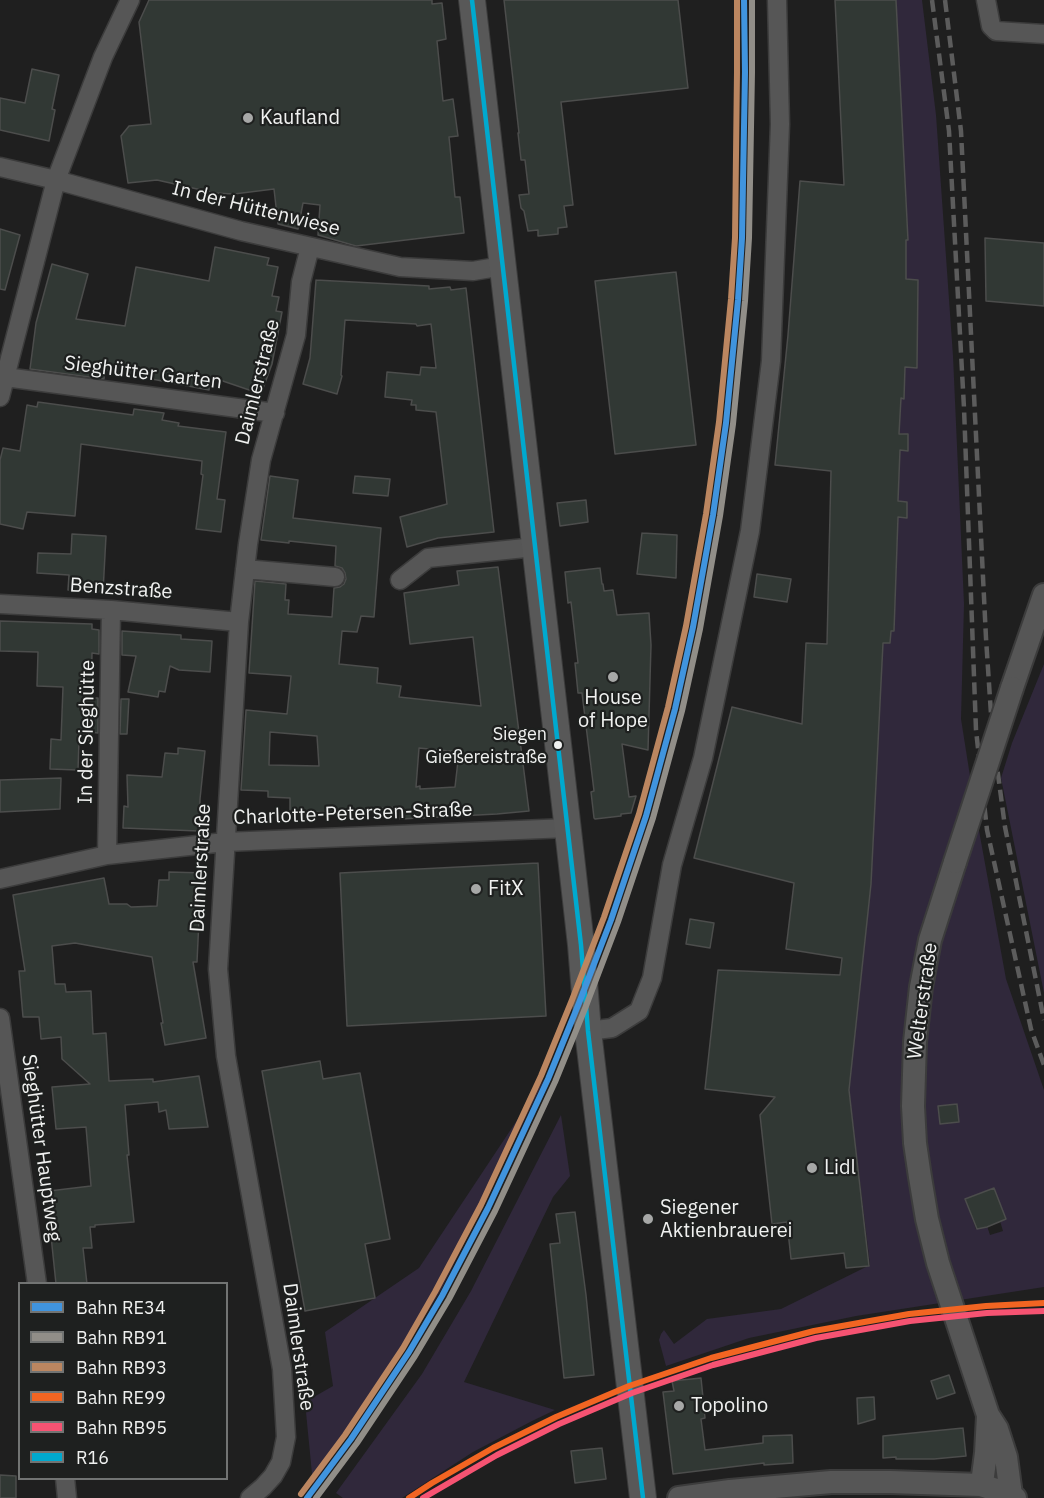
<!DOCTYPE html>
<meta charset="utf-8">
<style>
body{margin:0}
#map{position:relative;width:1044px;height:1498px;overflow:hidden;background:#1f1f1f;font-family:"IBM Plex Sans",sans-serif}
canvas{display:block}
.legend{position:absolute;left:18px;top:1282px;width:210px;height:198px;box-sizing:border-box;background:#1e201f;border:2px solid #727473;margin:0;padding:8px 10px;list-style:none;font-size:18px;color:#f0f1f0}
.legend li{display:flex;align-items:center;gap:12px;height:30px}
.legend b{width:30px;border:2px solid #727473}
</style>
<div id="map">
<canvas width="1044" height="1498"></canvas>
<ul class="legend">
<li><b style="height:8px;background:#4094de"></b>Bahn RE34</li>
<li><b style="height:8px;background:#918e88"></b>Bahn RB91</li>
<li><b style="height:8px;background:#bb8660"></b>Bahn RB93</li>
<li><b style="height:8px;background:#f26522"></b>Bahn RE99</li>
<li><b style="height:8px;background:#f65372"></b>Bahn RB95</li>
<li><b style="height:8px;background:#00a9ce"></b>R16</li>
</ul>
</div>
<script>
const ctx = document.querySelector('canvas').getContext('2d');
ctx.lineJoin = 'round';
function paint(path, color) { ctx.fillStyle = color; ctx.fill(path, 'evenodd'); }
const poly = rows => new Path2D(rows.map(r => 'M' + r).join(''));
function strokePath(path, color, width, dash) { ctx.strokeStyle = color; ctx.lineWidth = width; ctx.lineCap = dash ? 'butt' : 'round'; ctx.setLineDash(dash || []); ctx.stroke(path); }
function label(font, color, halo, rows, align = 'center') {
  ctx.font = font + ' "IBM Plex Sans",sans-serif'; ctx.lineWidth = 4.5; ctx.setLineDash([]); ctx.textBaseline = 'middle'; ctx.strokeStyle = halo; ctx.fillStyle = color; for (const [text, x, y, turn = 0] of rows) {
    ctx.save(); ctx.translate(x, y); ctx.rotate((+turn || 0) * Math.PI / 180); ctx.textAlign = isNaN(turn) ? turn : align; if (halo) ctx.strokeText(text, 0, 0); ctx.fillText(text, 0, 0); ctx.restore();
  }
}
const green = poly([
 [896,0,922,0,936,115,953,356,964,604,961,719,976,814,1006,979,1044,1090,1044,1287,856,1316,749,1338,666,1366,659,1340,661,1334,664,1330,674,1344,707,1319,781,1309,870,1265,849,1090,871,884,882,643,890,643,891,631,894,631,898,517,907,517,907,502,898,501,899,450,908,450,908,435,899,433,900,398,904,398,905,367,917,367,918,280,906,279,906,240,908,239],
 [957,1104,959,1122,940,1124,938,1106],
 [994,1188,1006,1219,1000,1221,1003,1231,990,1235,987,1226,976,1229,965,1199],
 [1044,664,1044,993,1001,778,1012,743],
 [545,1078,441,1290,367,1408,313,1484,305,1402,333,1386,325,1332,419,1268],
 [561,1115,570,1176,553,1197,464,1382,555,1410,532,1421,473,1452,402,1498,343,1498,336,1493,422,1374,471,1291]
]);
const building = poly([
 [149,0,432,0,432,4,442,3,446,39,437,41,443,101,453,99,458,136,449,137,455,197,460,197,464,233,356,246,318,235,320,205,303,203,298,229,278,224,274,189,234,194,215,193,157,180,128,183,121,136,129,126,151,124,139,22,149,0],
 [504,0,678,0,688,88,561,102,573,205,564,206,567,227,558,228,558,234,538,236,538,230,528,231,524,211,521,208,519,195,529,194,525,160,521,160,518,133,519,133,504,0],
 [835,0,896,0,908,240,906,240,906,279,918,280,917,368,905,367,904,399,901,398,899,434,908,434,908,451,900,450,898,501,907,502,907,518,898,517,894,631,891,631,890,643,883,643,871,884,849,1090,869,1266,846,1268,844,1253,791,1259,787,1222,772,1224,760,1115,775,1097,705,1089,718,970,840,975,842,958,786,949,794,883,694,858,732,707,802,724,806,643,827,644,831,471,775,465,788,335,800,181,844,185,835,0],
 [32,69,59,75,52,109,55,110,49,141,0,130,0,98,25,103,32,69],
 [0,229,20,235,5,290,0,289,0,229],
 [985,238,1044,243,1044,306,986,301,985,238],
 [215,247,269,258,267,265,278,267,272,296,279,297,276,311,282,312,272,364,261,394,211,377,209,390,105,370,104,379,30,369,36,323,52,264,88,274,76,319,125,326,136,267,209,281,215,247],
 [676,272,696,445,615,454,595,281,676,272],
 [316,280,429,286,429,289,450,287,451,290,466,288,494,532,438,538,407,547,400,517,447,504,436,412,416,410,416,405,411,405,412,400,385,397,387,372,420,375,421,367,436,368,431,324,417,326,416,324,345,320,341,375,342,376,337,394,303,384,310,358,316,280],
 [38,402,133,415,134,409,164,413,162,420,179,423,178,426,226,432,217,499,225,500,221,532,196,529,203,475,201,474,202,461,81,444,75,516,27,512,23,529,0,524,0,460,3,448,20,451,27,405,37,407,38,402],
 [270,476,298,480,293,518,381,528,374,617,361,616,357,632,342,631,339,664,378,668,377,683,401,686,399,697,481,706,473,637,410,644,404,593,459,585,457,571,498,567,529,811,497,814,400,819,400,807,290,814,290,798,268,797,268,791,241,790,246,710,287,714,291,676,249,673,255,581,286,584,285,600,289,600,288,614,332,617,334,588,340,587,344,584,346,579,345,573,342,568,335,566,336,546,289,541,289,543,261,540,270,476],
 [270,732,317,736,319,766,269,765,270,732],
 [419,748,459,752,455,787,420,789,420,786,416,787,419,748],
 [355,476,390,479,388,496,353,493,355,476],
 [586,500,588,522,560,526,557,503,586,500],
 [642,533,677,535,676,578,637,574,642,533],
 [72,534,106,536,103,592,68,590,69,575,37,573,38,553,71,554,72,534],
 [600,568,602,584,603,584,604,591,613,590,617,615,649,613,651,645,648,750,622,744,629,797,636,796,631,813,621,814,621,816,595,819,594,818,591,792,594,791,582,693,578,693,575,663,578,663,571,602,568,603,565,572,600,568],
 [757,574,791,579,787,602,754,597,757,574],
 [0,621,92,624,92,629,99,630,99,654,92,653,91,698,98,698,98,733,90,732,90,741,79,740,78,770,50,769,51,739,61,740,63,687,37,686,38,652,0,651,0,621],
 [122,631,181,635,181,639,212,641,210,672,179,670,170,666,165,692,159,691,158,697,128,692,136,656,122,655,122,631],
 [121,699,129,699,127,734,120,734,121,699],
 [178,748,205,751,200,799,199,831,123,828,124,806,128,807,127,775,162,777,165,753,178,754,178,748],
 [61,778,60,809,0,812,0,780,61,778],
 [538,863,546,1016,347,1026,340,873,538,863],
 [169,872,205,873,204,898,200,898,197,962,193,962,206,1038,165,1045,161,1023,163,1023,152,957,75,943,52,946,55,984,65,984,66,992,91,991,93,1034,106,1033,109,1081,153,1079,153,1082,199,1076,208,1127,169,1129,166,1110,159,1112,158,1102,125,1105,129,1155,127,1155,134,1222,95,1225,95,1227,90,1227,92,1248,83,1248,87,1284,56,1284,48,1207,50,1204,49,1191,91,1186,86,1127,56,1129,52,1087,90,1084,62,1059,61,1037,41,1039,39,1017,23,1017,19,971,25,971,13,895,104,878,109,904,127,904,131,907,157,906,159,880,169,880,169,872],
 [690,919,714,923,710,948,686,944,690,919],
 [320,1061,323,1079,360,1073,390,1239,365,1244,375,1298,305,1311,262,1071,320,1061],
 [957,1104,959,1122,940,1124,938,1106,957,1104],
 [994,1188,1006,1219,987,1227,977,1229,965,1199,994,1188],
 [575,1212,586,1295,594,1375,564,1378,550,1244,560,1243,556,1214,575,1212],
 [949,1375,955,1393,937,1399,931,1381,949,1375],
 [701,1378,705,1418,701,1419,705,1450,763,1443,763,1436,792,1435,793,1463,764,1465,764,1463,673,1474,663,1392,674,1391,672,1381,701,1378],
 [874,1397,875,1419,858,1424,857,1398,874,1397],
 [963,1428,966,1456,934,1459,896,1459,896,1457,883,1458,883,1436,963,1428],
 [602,1448,606,1479,575,1483,571,1451,602,1448],
 [0,1475,16,1476,16,1498,0,1498,0,1475]
]);
const minor = poly([
 [986,0,991,26,996,31,1044,34],
 [0,167,56,180,241,231,400,267,473,271,503,266],
 [5,377,275,413],
 [0,397,56,180,103,57,130,0],
 [245,569,335,577],
 [400,580,428,558,535,547],
 [0,604,111,610,239,622],
 [107,855,111,610],
 [0,879,107,855,225,842,568,828],
 [0,1018,37,1284],
 [588,1031,612,1028,639,1011,652,978,672,865,703,758,750,531,771,361,780,124,777,0],
 [65,1478,67,1498],
 [250,1498,263,1487,273,1476,281,1462,286,1437,282,1369,226,1056,218,969,239,622,248,544,261,460,296,335,301,282,310,247]
]);
const tertiary = poly([
 [1012,688,1044,595],
 [955,862,930,940,921,987,915,1042,913,1106,915,1143,920,1177,927,1219,938,1263,988,1415,997,1429,1006,1457,1011,1495],
 [981,1485,983,1476,986,1453,988,1416],
 [679,1498,730,1491,831,1482,891,1482,981,1485,1011,1495,1015,1498]
]);
const secondary = poly([
 [472,0,569,839,581,945,588,1031,643,1498]
]);
const rail = poly([
 [932,0,949,131,964,408,976,730,987,830,1031,1029,1044,1065],
 [945,0,961,131,986,638,992,729,1005,827,1044,1020]
]);
const tertiaryBridge = poly([
 [955,862,1012,688]
]);
const bus1 = poly([
 [472,0,581,945,588,1031,643,1498]
]);
const rail1 = poly([
 [307,1498,351,1439,409,1352,442,1296,488,1208,548,1079,579,1003,611,920,646,816,675,709,693,627,713,515,726,423,738,300,742,238,745,72,744,0]
]);
const rail2 = poly([
 [316,1498,357,1443,415,1356,449,1299,495,1211,555,1082,586,1006,618,922,653,818,682,711,700,629,720,516,733,424,745,301,749,238,752,72,752,0]
]);
const rail3 = poly([
 [301,1494,345,1435,403,1348,435,1292,481,1205,541,1076,572,1000,604,917,639,814,668,707,686,626,706,514,719,422,731,299,735,238,737,72,737,0]
]);
const rail4 = poly([
 [409,1498,432,1483,493,1448,556,1417,629,1386,711,1358,814,1331,909,1314,986,1306,1044,1303]
]);
const rail5 = poly([
 [423,1498,497,1455,559,1424,632,1393,713,1365,816,1338,910,1321,987,1313,1044,1311]
]);
const markers = [
 [248,118,6,"#a7a8a7"],
 [613,677,6,"#a7a8a7"],
 [558,745,5,"#f0f1f0"],
 [476,889,6,"#a7a8a7"],
 [812,1168,6,"#a7a8a7"],
 [648,1219,6,"#a7a8a7"],
 [679,1406,6,"#a7a8a7"]
];
const busNames = [
 ["Siegen",547,735],
 ["Gießereistraße",547,758]
];
const poiNames = [
 ["Kaufland",260,118],
 ["House",613,698,"center"],
 ["of Hope",613,721,"center"],
 ["FitX",488,889],
 ["Lidl",824,1168],
 ["Siegener",660,1208],
 ["Aktienbrauerei",660,1231],
 ["Topolino",691,1406]
];
const streetNames = [
 ["In der Hüttenwiese",256,209,14],
 ["Sieghütter Garten",143,373,7],
 ["Daimlerstraße",258,382,-76],
 ["Benzstraße",121,589,4],
 ["In der Sieghütte",87,732,-89],
 ["Charlotte-Petersen-Straße",353,814,-2],
 ["Daimlerstraße",201,868,-87],
 ["Welterstraße",923,1001,-82],
 ["Sieghütter Hauptweg",41,1148,82],
 ["Daimlerstraße",298,1347,82]
];
paint(green, '#30283b');
paint(building, '#313834');
strokePath(building, '#4c4d4c', 1.5);
strokePath(minor, '#3c3c3c', 21);
strokePath(tertiary, '#3c3c3c', 26);
strokePath(secondary, '#3c3c3c', 28);
strokePath(minor, '#565656', 18);
strokePath(tertiary, '#565656', 22);
strokePath(secondary, '#585858', 26);
strokePath(rail, '#5c5c5c', 4.5, [12, 6]);
strokePath(tertiaryBridge, '#3c3c3c', 26, []);
strokePath(tertiaryBridge, '#565656', 22);
strokePath(bus1, '#00a9ce', 4.5);
strokePath(rail1, '#4094de', 6);
strokePath(rail2, '#918e88', 6);
strokePath(rail3, '#bb8660', 6);
strokePath(rail4, '#f26522', 6);
strokePath(rail5, '#f65372', 6);
for (const [x, y, r, color] of markers) { const dot = new Path2D(); dot.arc(x, y, r, 0, 2 * Math.PI); ctx.fillStyle = color; ctx.fill(dot); strokePath(dot, '#1e201f', 2); }
label('18px', '#f0f1f0', '#1e201f', busNames, 'right');
label('20px', '#f0f1f0', '#1e201f', poiNames, 'left');
label('20px', '#f0f1f0', '#1e201f', streetNames);
</script>
